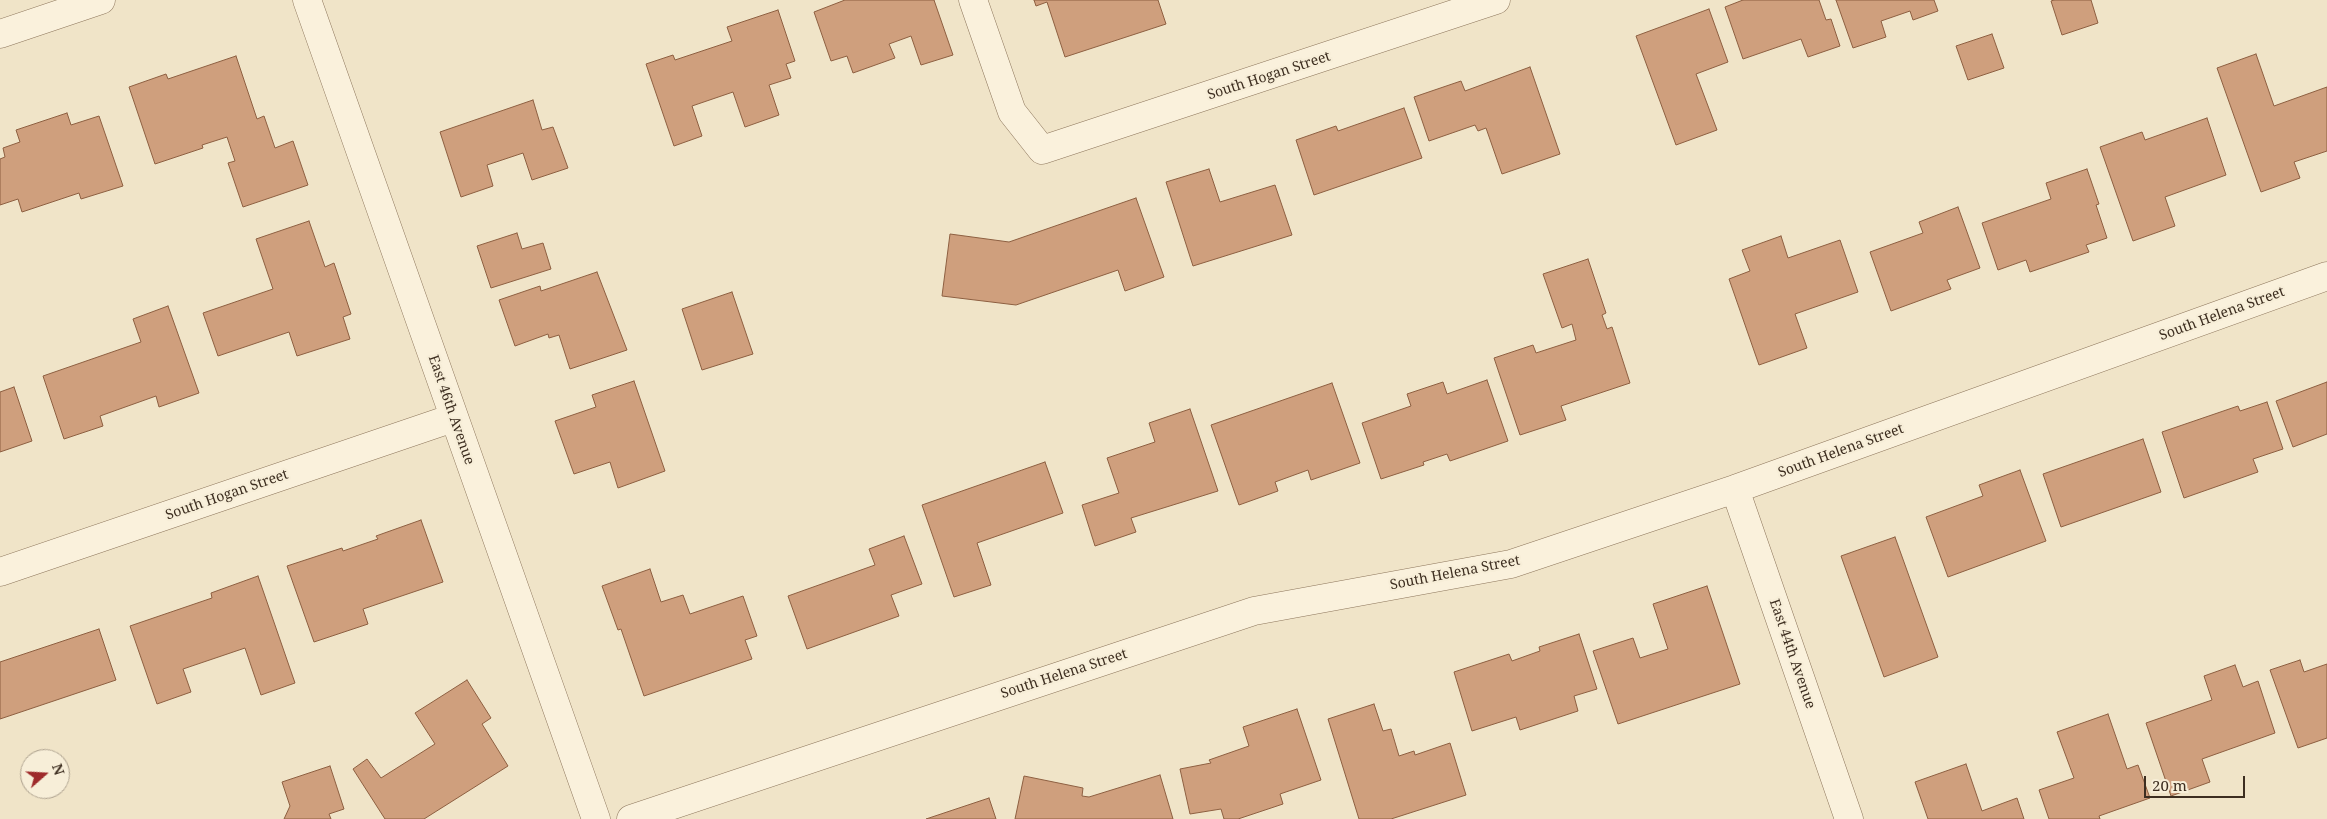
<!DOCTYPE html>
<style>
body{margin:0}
#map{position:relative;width:2327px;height:819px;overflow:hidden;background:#f0e4c8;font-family:"Noto Serif",serif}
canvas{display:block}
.north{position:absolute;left:20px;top:749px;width:50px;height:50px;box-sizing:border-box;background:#f7eed8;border:1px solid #ada18e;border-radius:50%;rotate:71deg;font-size:14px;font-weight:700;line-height:20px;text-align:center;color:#3d2e20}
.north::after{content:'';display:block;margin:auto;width:18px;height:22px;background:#9e2a2b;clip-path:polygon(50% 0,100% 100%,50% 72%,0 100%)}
.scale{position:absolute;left:2144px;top:776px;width:101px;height:22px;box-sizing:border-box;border:2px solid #3d2e20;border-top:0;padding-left:6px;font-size:15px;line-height:18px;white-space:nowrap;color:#3d2e20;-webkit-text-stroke:4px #f7eed8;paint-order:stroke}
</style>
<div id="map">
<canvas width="2327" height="819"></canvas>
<div class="north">N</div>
<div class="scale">20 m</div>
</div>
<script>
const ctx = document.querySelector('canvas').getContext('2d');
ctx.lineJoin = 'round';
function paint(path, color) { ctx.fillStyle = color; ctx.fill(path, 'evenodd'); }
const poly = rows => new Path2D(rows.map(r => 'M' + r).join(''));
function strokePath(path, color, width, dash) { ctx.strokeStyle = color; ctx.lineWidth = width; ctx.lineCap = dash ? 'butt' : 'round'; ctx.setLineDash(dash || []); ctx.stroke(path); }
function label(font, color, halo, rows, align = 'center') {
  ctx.font = font + ' "Noto Serif",serif'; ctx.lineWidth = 4.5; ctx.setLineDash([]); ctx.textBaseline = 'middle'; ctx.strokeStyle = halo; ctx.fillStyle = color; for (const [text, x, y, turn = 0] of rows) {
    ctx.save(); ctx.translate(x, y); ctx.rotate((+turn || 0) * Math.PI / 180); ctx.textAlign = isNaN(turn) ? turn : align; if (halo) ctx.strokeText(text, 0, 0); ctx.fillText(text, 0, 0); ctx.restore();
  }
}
const building = poly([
 [934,0,953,55,921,65,911,36,889,44,895,58,853,73,847,56,831,61,814,12,845,0,934,0],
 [1034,0,1158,0,1166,24,1065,57,1047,2,1036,6,1034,0],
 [1743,0,1819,0,1826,20,1831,19,1840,46,1808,57,1801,39,1743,59,1725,7,1743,0],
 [1836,0,1934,0,1938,11,1913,20,1910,11,1881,21,1886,37,1853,48,1836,0],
 [2054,0,2091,0,2098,23,2062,35,2051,1,2054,0],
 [1709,9,1728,62,1696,74,1717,130,1676,145,1636,36,1709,9],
 [778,10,795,61,786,64,791,78,769,85,779,115,745,127,733,92,692,106,702,136,674,146,646,64,673,55,675,60,732,41,727,27,778,10],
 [1992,34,2004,68,1968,80,1956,46,1992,34],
 [2256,54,2274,106,2327,87,2327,151,2294,162,2300,178,2261,192,2217,68,2256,54],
 [236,56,257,119,264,116,275,148,293,141,308,185,243,207,228,163,235,161,227,137,202,145,203,148,155,164,129,87,166,74,168,79,236,56],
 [1530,67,1560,154,1502,174,1486,128,1478,131,1475,125,1429,141,1414,97,1461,81,1465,91,1530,67],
 [533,100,542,130,553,127,568,168,532,180,523,153,487,165,493,186,461,197,440,132,533,100],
 [1404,108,1422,158,1314,195,1296,140,1336,126,1338,131,1404,108],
 [67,113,71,125,99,116,123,186,81,199,79,193,22,212,18,199,0,205,0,159,5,157,3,148,20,142,16,130,67,113],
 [2207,118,2226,175,2165,197,2175,226,2133,241,2100,147,2142,132,2145,140,2207,118],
 [1209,169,1220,202,1275,185,1292,235,1193,266,1166,182,1209,169],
 [2087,169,2099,204,2096,205,2107,238,2086,245,2089,252,2030,272,2026,260,1998,270,1982,223,2051,199,2046,183,2087,169],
 [1136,198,1164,277,1125,291,1118,270,1016,305,942,296,950,234,1009,242,1136,198],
 [1958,207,1980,268,1947,280,1951,289,1891,311,1870,252,1923,233,1919,222,1958,207],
 [309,221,325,267,334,263,351,314,343,317,350,339,297,356,289,332,218,356,203,313,273,289,256,239,309,221],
 [517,233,522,249,543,243,551,269,491,288,477,246,517,233],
 [1781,236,1788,258,1840,240,1858,292,1795,314,1807,348,1759,365,1729,279,1750,271,1742,250,1781,236],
 [1588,259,1606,313,1602,315,1607,329,1612,327,1630,383,1561,406,1566,420,1520,435,1494,358,1533,345,1536,353,1576,340,1572,324,1562,328,1543,274,1588,259],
 [597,272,627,350,570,369,559,335,549,338,548,334,515,346,499,300,540,286,541,291,597,272],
 [732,292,753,354,702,370,682,309,732,292],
 [168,306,199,393,159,407,156,396,100,416,103,426,64,439,43,376,141,342,133,319,168,306],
 [1487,380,1508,441,1450,461,1447,454,1423,462,1424,465,1381,479,1362,423,1411,406,1407,394,1443,382,1447,394,1487,380],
 [634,381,665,471,618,488,610,462,574,474,555,421,596,407,592,395,634,381],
 [2327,382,2327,434,2293,447,2276,401,2327,382],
 [1332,383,1360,463,1311,480,1308,470,1275,482,1278,491,1239,505,1211,425,1332,383],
 [14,387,32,441,0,452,0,392,14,387],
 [2267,402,2283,449,2253,459,2258,472,2184,498,2162,432,2238,406,2240,411,2267,402],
 [1190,409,1218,491,1131,518,1136,532,1095,546,1082,505,1119,493,1107,458,1155,442,1149,423,1190,409],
 [2143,439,2161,492,2061,527,2043,474,2143,439],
 [1045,462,1063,513,977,543,991,585,954,597,922,505,1045,462],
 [2020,470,2046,541,1948,577,1926,517,1983,496,1979,485,2020,470],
 [421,520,443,582,363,609,368,624,314,642,287,566,342,548,343,551,378,539,376,536,421,520],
 [904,536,922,584,891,595,899,616,807,649,788,596,875,565,869,549,904,536],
 [1895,537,1938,657,1884,677,1841,556,1895,537],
 [650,569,661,602,683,595,690,614,743,596,757,636,745,640,752,659,644,696,621,629,618,630,602,586,650,569],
 [258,576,295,683,261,695,245,648,183,669,191,692,157,704,130,626,212,598,211,593,258,576],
 [1707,586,1740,684,1618,724,1593,651,1633,638,1640,658,1668,649,1653,604,1707,586],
 [99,629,116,680,0,719,0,662,99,629],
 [1579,634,1597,689,1574,696,1578,711,1520,730,1516,717,1472,731,1454,672,1509,654,1512,661,1540,651,1539,647,1579,634],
 [2300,660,2304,672,2327,664,2327,738,2298,748,2270,670,2300,660],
 [2235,665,2243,687,2258,681,2275,733,2202,759,2210,782,2171,796,2146,723,2212,700,2204,676,2235,665],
 [467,680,491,718,482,724,508,766,424,819,385,819,353,769,367,759,381,778,435,744,415,713,467,680],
 [1374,704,1383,731,1391,729,1399,756,1414,751,1415,755,1450,743,1466,795,1391,819,1359,819,1328,719,1374,704],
 [1297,709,1321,780,1280,794,1283,804,1238,819,1224,819,1221,809,1190,814,1180,769,1211,763,1209,760,1249,746,1243,727,1297,709],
 [2108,714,2127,769,2138,765,2150,798,2099,816,2100,819,2049,819,2039,790,2074,778,2057,732,2108,714],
 [1966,764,1982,811,2017,798,2024,819,1928,819,1915,782,1966,764],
 [330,766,344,809,329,814,331,819,284,819,290,806,282,782,330,766],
 [1160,775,1173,819,1015,819,1024,776,1083,788,1082,796,1089,797,1160,775],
 [989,798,996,819,926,819,989,798]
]);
const minor = poly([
 [307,0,596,819],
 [973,0,1012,112,1042,150,1496,0],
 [0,34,101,0],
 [1735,489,1849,819],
 [0,572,453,418],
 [631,819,1254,611,1511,564,1735,489,2327,276]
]);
const streetNames = [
 ["South Hogan Street",1269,76,-18],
 ["South Helena Street",2222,314,-20],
 ["East 46th Avenue",451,410,71],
 ["South Helena Street",1841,451,-20],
 ["South Hogan Street",227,495,-19],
 ["South Helena Street",1455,573,-11],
 ["East 44th Avenue",1792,654,71],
 ["South Helena Street",1064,674,-18]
];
paint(building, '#cf9f7d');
strokePath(building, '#8d5f41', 1);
strokePath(minor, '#8d765c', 29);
strokePath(minor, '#faf1dc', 28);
label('14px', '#3d2e20', '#f7eed8', streetNames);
</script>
